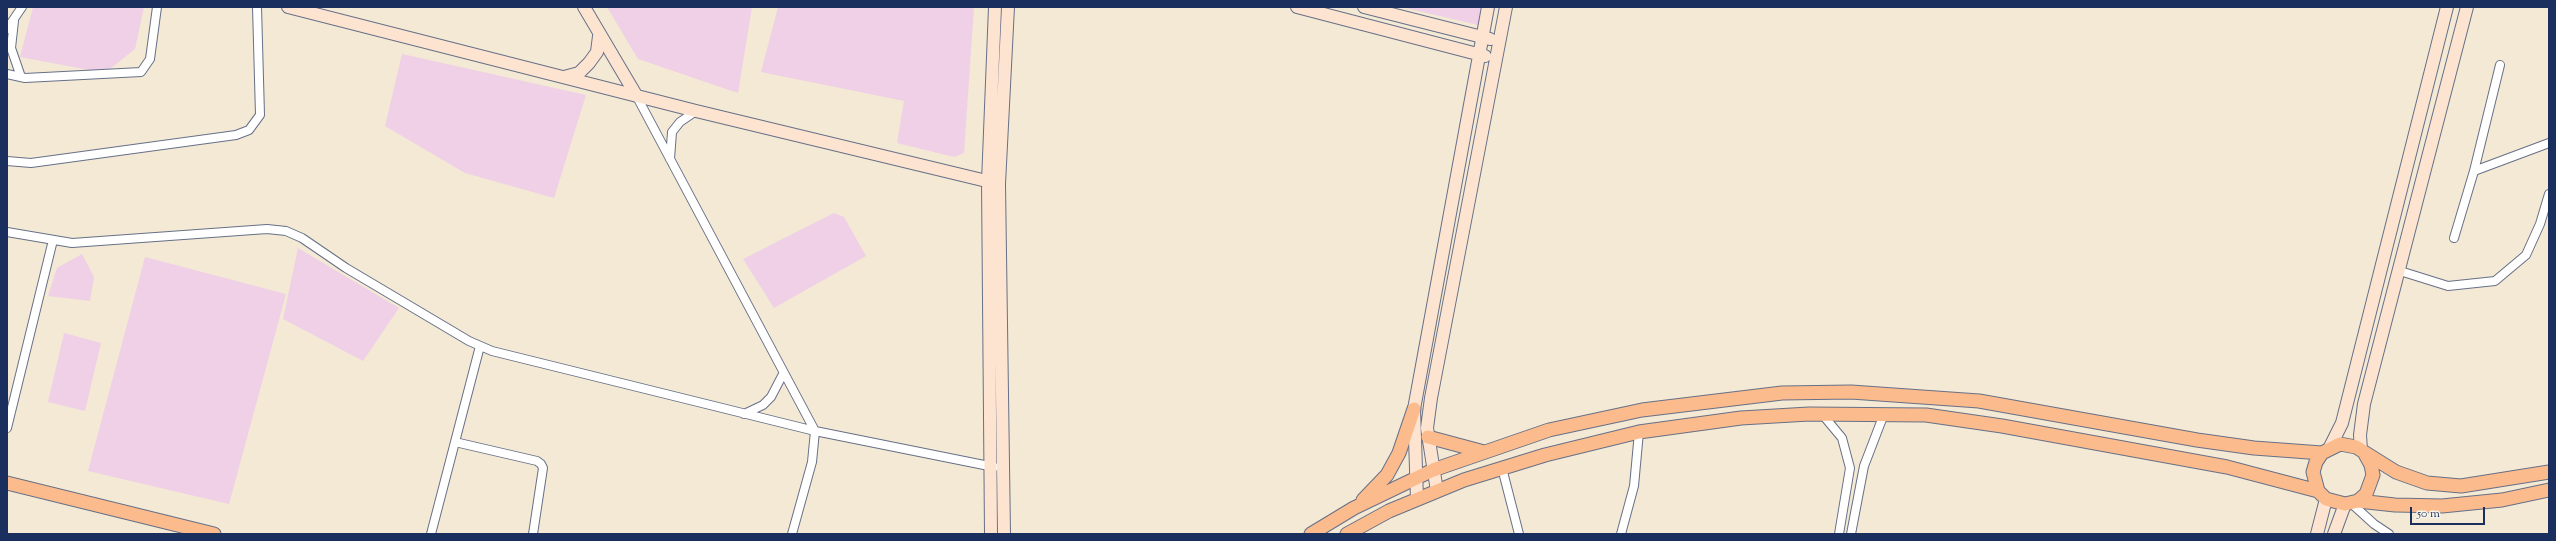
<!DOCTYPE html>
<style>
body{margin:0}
#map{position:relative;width:2556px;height:541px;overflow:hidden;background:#f3e9d4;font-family:"Sorts Mill Goudy",serif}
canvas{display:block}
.frame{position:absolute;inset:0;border:8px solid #1b2f5e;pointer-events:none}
.scale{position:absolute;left:2410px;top:507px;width:75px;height:18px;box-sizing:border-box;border:2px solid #1b2f5e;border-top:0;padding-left:5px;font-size:12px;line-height:14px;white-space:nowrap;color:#1b2f5e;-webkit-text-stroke:3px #f7f3e8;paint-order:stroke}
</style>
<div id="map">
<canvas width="2556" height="541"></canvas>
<div class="frame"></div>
<div class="scale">50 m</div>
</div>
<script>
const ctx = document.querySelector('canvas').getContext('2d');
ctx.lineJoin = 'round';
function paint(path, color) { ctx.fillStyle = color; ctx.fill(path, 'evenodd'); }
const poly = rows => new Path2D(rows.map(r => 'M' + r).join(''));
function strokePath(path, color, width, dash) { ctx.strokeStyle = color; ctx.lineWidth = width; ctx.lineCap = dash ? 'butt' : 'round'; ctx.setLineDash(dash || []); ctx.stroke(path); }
const built = poly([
 [33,7,144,7,135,49,105,73,20,57],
 [607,7,752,7,738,93,638,59],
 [778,7,974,7,964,153,954,157,897,143,904,101,761,72],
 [1401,7,1495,7,1493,19,1478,25],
 [402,54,586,95,554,198,465,173,385,126],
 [834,213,844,217,866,256,774,308,743,259],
 [298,248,399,308,363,361,283,319],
 [82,254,94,277,90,301,48,296,57,268],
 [145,257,286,294,229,504,88,471],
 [64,333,101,343,85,411,48,402]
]);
const street = poly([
 [14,21,11,48,21,77],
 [7,29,22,7],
 [7,74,25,78,141,72,150,59,157,7],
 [636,95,815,431,812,462,792,534],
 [670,159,672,132,680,122,696,111],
 [7,161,31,163,236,135,249,130,260,115,257,7],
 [2474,171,2500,65],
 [7,232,72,243,267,229,286,231,302,238,346,268,469,341,492,351,815,431,994,467],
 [2454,238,2474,171,2549,143],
 [2400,271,2448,286,2495,281,2526,255,2540,224,2549,194],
 [744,414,763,405,771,397,783,374],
 [1822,414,1842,438,1850,468,1839,534],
 [7,428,53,240],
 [455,442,537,461,541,464,543,468,533,534],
 [1502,468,1519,534],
 [2351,503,2374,524,2389,534],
 [431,534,480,346],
 [1621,534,1634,486,1639,432],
 [1851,534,1864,466,1884,414]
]);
const secondary = poly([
 [288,7,696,111,999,184],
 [584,7,636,95],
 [1297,7,1485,56],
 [1364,7,1490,39],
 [564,77,579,73,589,63,597,52,599,36],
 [2330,447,2342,423,2447,7],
 [2361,450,2360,435,2364,404,2467,7],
 [1437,491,1427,428,1431,398,1506,7],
 [1417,499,1414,409,1488,7],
 [991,534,988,182,995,7],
 [1004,534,999,184,1008,7],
 [2317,534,2326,499],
 [2334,534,2345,504]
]);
const primary = poly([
 [1428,437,1484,452],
 [2365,454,2371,465,2373,475,2366,494,2358,501,2345,504,2326,499,2318,491,2313,472,2316,462,2322,453,2340,444,2356,447,2396,472,2427,483,2461,486,2549,472],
 [7,483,214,534],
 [1363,500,1387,475,1399,453,1414,409],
 [2358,501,2395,505,2442,506,2502,500,2549,490],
 [1311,534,1354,508,1433,470,1549,430,1642,410,1782,393,1851,392,1979,401,2197,440,2254,448,2322,453],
 [1347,534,1389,511,1464,480,1545,455,1639,432,1741,418,1809,414,1926,415,2002,426,2227,467,2318,491]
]);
paint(built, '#efd0e6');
strokePath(street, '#677087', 10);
strokePath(secondary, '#677087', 14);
strokePath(primary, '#677087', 15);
strokePath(street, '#fff', 8);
strokePath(secondary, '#fde4d1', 12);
strokePath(primary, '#fbbb8d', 13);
</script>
